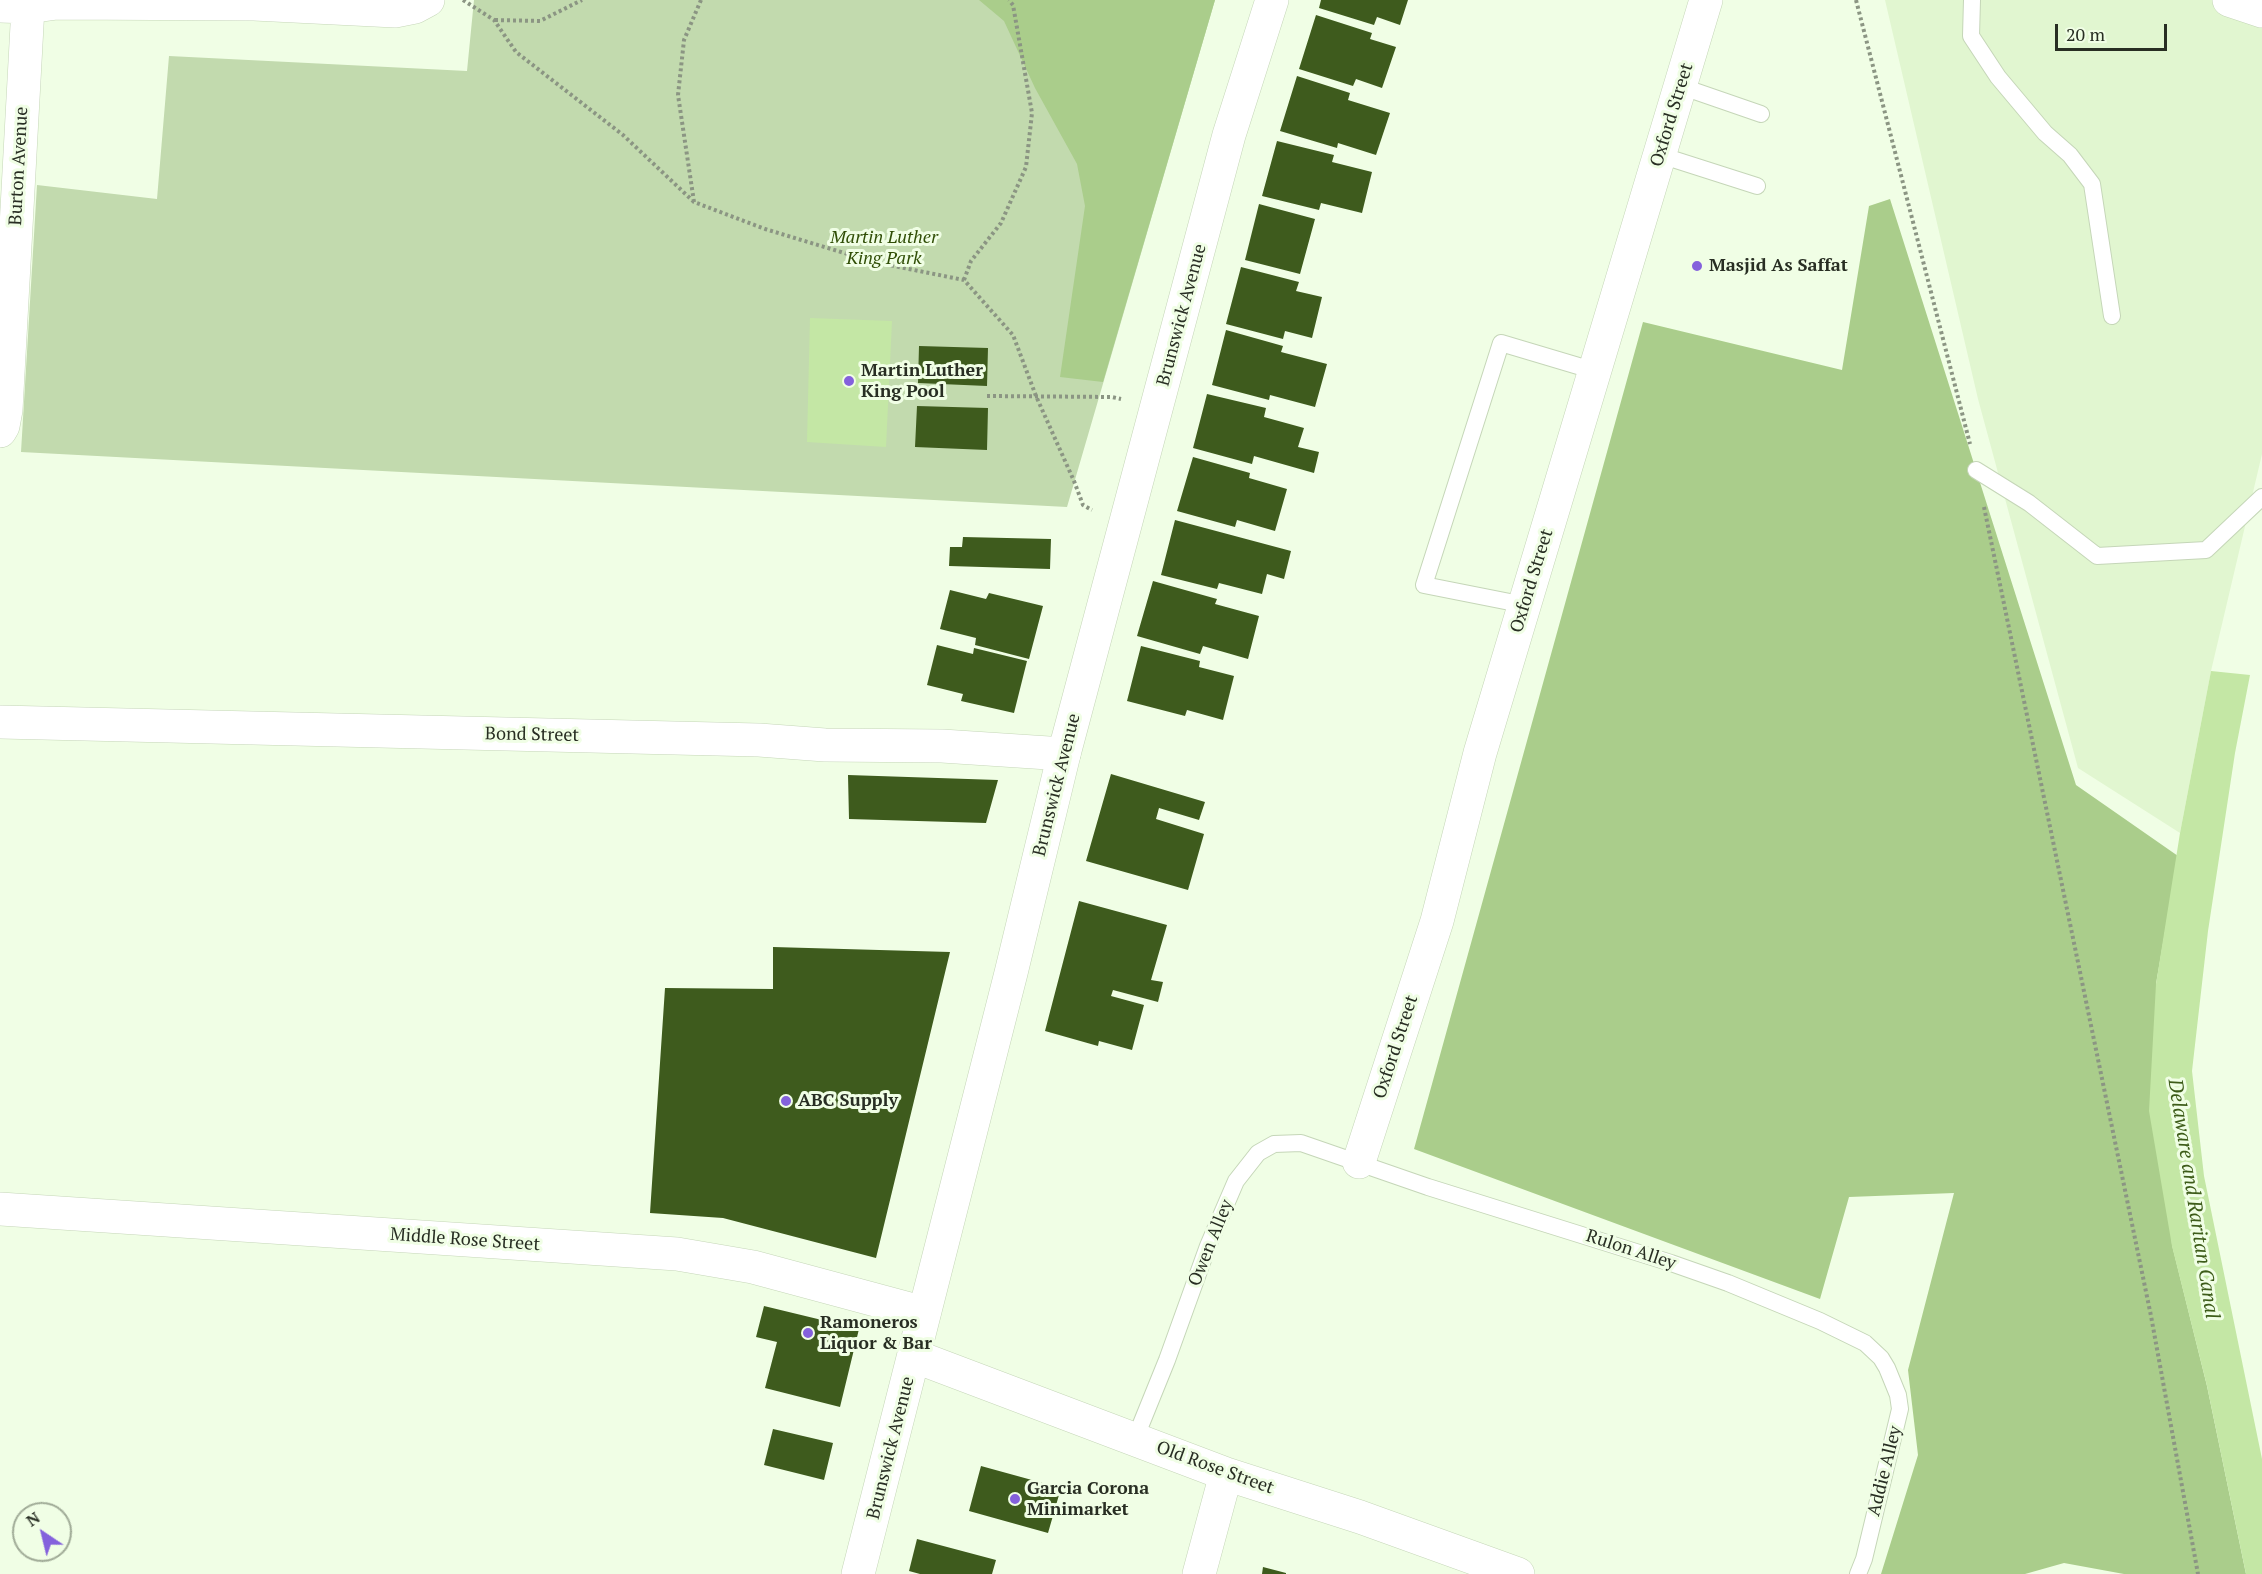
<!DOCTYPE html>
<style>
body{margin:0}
#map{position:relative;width:2262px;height:1574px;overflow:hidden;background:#f0fee5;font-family:"PT Serif",serif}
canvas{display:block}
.north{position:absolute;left:12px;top:1502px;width:60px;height:60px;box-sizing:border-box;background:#f0fee5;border:2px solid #a0ab97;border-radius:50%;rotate:325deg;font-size:16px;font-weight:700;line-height:24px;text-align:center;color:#282e23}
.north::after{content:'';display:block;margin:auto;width:21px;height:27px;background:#8461dc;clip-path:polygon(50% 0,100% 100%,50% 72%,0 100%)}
.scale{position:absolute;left:2055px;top:24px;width:112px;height:27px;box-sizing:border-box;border:3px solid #282e23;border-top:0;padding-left:8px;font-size:18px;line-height:21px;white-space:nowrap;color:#282e23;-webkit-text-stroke:4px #f0fee5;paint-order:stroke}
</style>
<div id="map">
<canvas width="2262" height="1574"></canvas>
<div class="north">N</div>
<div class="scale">20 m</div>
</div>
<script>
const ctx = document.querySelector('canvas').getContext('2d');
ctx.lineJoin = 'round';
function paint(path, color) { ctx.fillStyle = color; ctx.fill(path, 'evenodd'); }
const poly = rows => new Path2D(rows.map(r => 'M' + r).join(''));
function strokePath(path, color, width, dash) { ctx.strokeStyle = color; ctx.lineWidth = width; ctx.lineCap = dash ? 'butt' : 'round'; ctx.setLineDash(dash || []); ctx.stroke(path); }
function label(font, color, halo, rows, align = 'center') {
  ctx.font = font + ' "PT Serif",serif'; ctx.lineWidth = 6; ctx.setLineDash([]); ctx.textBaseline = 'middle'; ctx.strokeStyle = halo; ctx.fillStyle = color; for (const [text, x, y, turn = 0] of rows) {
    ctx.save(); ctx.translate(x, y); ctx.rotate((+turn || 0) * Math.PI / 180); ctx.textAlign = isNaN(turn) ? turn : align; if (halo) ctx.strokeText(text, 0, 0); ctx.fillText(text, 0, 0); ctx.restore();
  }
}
const built = poly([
 [1885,0,2262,0,2262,454,2211,671,2180,833,2078,768,1978,399]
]);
const green = poly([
 [474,0,1215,0,1067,507,21,452,37,185,157,199,169,56,467,71]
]);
const forest = poly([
 [979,0,1215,0,1103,382,1060,377,1085,206,1077,164,1035,88,1004,21],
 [1890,199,2076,785,2178,856,2156,984,2172,1245,2207,1386,2246,1574,2124,1574,2064,1563,2025,1574,1881,1574,1918,1455,1908,1370,1954,1193,1849,1197,1820,1299,1414,1149,1643,322,1842,370,1869,206]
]);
const water = poly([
 [810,318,892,321,886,447,807,442],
 [2211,671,2250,675,2235,753,2208,931,2192,1071,2204,1176,2262,1459,2262,1574,2246,1574,2207,1386,2172,1246,2149,1111,2156,984,2180,833]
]);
const building = poly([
 [1321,0,1408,0,1400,25,1377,17,1374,25,1319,8],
 [1316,15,1372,33,1370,39,1396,47,1382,88,1356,79,1353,86,1299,69],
 [1297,76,1350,93,1348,100,1390,113,1376,155,1338,143,1337,148,1280,131],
 [1277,141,1334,155,1332,162,1372,172,1362,213,1321,203,1319,210,1262,196],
 [1259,204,1315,219,1300,274,1245,260],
 [1241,267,1299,282,1296,291,1322,297,1312,338,1285,331,1283,339,1226,324],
 [1226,330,1283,346,1281,352,1327,364,1315,407,1270,395,1269,400,1212,385],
 [919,346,988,348,987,386,918,383],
 [1207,394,1266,408,1264,417,1304,428,1298,447,1319,452,1314,473,1254,456,1252,464,1193,448],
 [917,406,988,408,987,450,915,447],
 [1193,457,1250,473,1249,478,1287,489,1275,531,1237,520,1235,527,1177,511],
 [1175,520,1291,551,1284,579,1267,574,1262,594,1219,583,1217,589,1161,575],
 [963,537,1051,539,1050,569,949,566,950,547,962,547],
 [1153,581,1217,599,1215,604,1259,616,1248,659,1203,646,1200,654,1137,636],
 [950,590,986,599,989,593,1043,606,1029,659,975,645,976,638,940,629],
 [937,645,973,654,974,648,1027,661,1014,713,961,701,963,694,927,685],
 [1141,646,1200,661,1199,667,1234,676,1223,720,1187,710,1185,716,1127,701],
 [1111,774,1205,802,1199,820,1159,808,1156,819,1204,834,1188,890,1086,861],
 [848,775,998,780,986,823,849,819],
 [1079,901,1167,925,1151,980,1163,982,1158,1002,1113,990,1111,996,1144,1005,1132,1050,1099,1041,1098,1046,1045,1031],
 [773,947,950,952,876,1258,723,1218,650,1213,665,988,773,989],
 [764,1306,859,1329,840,1407,765,1388,777,1342,756,1337],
 [773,1429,833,1443,824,1480,764,1465],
 [981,1466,1061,1488,1048,1533,969,1511],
 [917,1539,996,1560,992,1574,920,1574,909,1571],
 [1263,1567,1286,1573,1286,1574,1262,1574]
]);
const path = poly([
 [463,0,494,20,516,52,623,135,694,202,765,229,874,262,964,280,1013,335,1036,396,1074,481,1083,505,1092,510],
 [1856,0,1970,444],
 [495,20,540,21,582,0],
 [694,202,678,95,684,40,701,0],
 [964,280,971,261,1001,223,1026,167,1032,113,1013,5,1009,0],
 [987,396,1112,397,1121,399],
 [1984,507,2151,1316,2198,1574]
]);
const lane = poly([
 [1972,0,1971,36,1998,77,2045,133,2070,155,2092,184,2112,316],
 [1680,86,1761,114],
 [1660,155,1757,186],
 [1976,470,2029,503,2097,556,2206,550,2262,497],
 [1525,605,1424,585,1501,343,1595,371],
 [1135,1439,1167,1360,1208,1246,1236,1181,1258,1153,1274,1144,1301,1143,1428,1187,1671,1263,1728,1283,1820,1321,1865,1343,1881,1358,1887,1368,1898,1395,1900,1409,1864,1559,1858,1574]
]);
const street = poly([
 [0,6,28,7,57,3,254,4,395,11,415,7,428,0],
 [0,431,3,426,6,410,28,7],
 [0,722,759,740,825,745,942,746,1064,754],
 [1359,1162,1437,921,1480,753,1706,0],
 [0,1209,677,1254,753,1267,924,1313],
 [914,1356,1226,1474,1360,1517,1518,1574],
 [1199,1574,1226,1474]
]);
const secondary = poly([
 [2229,0,2262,11]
]);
const primary = poly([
 [858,1574,1011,973,1064,754,1229,135,1272,0]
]);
const markers = [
 [1697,266,6,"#8461dc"],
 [849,381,6,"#8461dc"],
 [786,1101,6,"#8461dc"],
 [808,1333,6,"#8461dc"],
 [1015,1499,6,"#8461dc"]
];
const streetNames = [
 ["Oxford Street",1672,115,-73],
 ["Burton Avenue",19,166,-87],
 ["Brunswick Avenue",1182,315,-75],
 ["Oxford Street",1532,581,-73],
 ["Bond Street",532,735,1],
 ["Brunswick Avenue",1057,785,-76],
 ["Oxford Street",1396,1047,-72],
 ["Middle Rose Street",465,1240,4],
 ["Owen Alley",1211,1243,-68],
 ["Rulon Alley",1631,1250,18],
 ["Brunswick Avenue",891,1448,-76],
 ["Old Rose Street",1215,1468,20],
 ["Addie Alley",1885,1471,-76]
];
const parkNames = [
 ["Martin Luther",884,238],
 ["King Park",884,259]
];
const poiNames = [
 ["Masjid As Saffat",1709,266],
 ["Martin Luther",861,371],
 ["King Pool",861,392],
 ["ABC Supply",798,1101],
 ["Ramoneros",820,1323],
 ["Liquor & Bar",820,1344],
 ["Garcia Corona",1027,1489],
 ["Minimarket",1027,1510]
];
const waterNames = [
 ["Delaware and Raritan Canal",2193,1199,81]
];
paint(built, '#e1f6d0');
paint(green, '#c2daae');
paint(forest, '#aacd8b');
paint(water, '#c4e7a5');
paint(building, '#3e5b1d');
strokePath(lane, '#c5d6b8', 18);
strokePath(street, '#c5d6b8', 34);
strokePath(secondary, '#c5d6b8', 34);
strokePath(primary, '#c5d6b8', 34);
strokePath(path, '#8b9583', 4, [3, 3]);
strokePath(lane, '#fff', 16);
strokePath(street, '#fff', 33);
strokePath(secondary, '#fff', 33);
strokePath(primary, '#fff', 33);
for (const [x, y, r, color] of markers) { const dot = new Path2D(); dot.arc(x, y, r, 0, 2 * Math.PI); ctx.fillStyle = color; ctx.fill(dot); strokePath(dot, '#f0fee5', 2); }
label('18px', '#282e23', '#f0fee5', streetNames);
label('italic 18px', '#304e06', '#f0fee5', parkNames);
label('bold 18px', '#282e23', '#f0fee5', poiNames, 'left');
label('italic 20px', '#3d5c19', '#f0fee5', waterNames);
</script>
